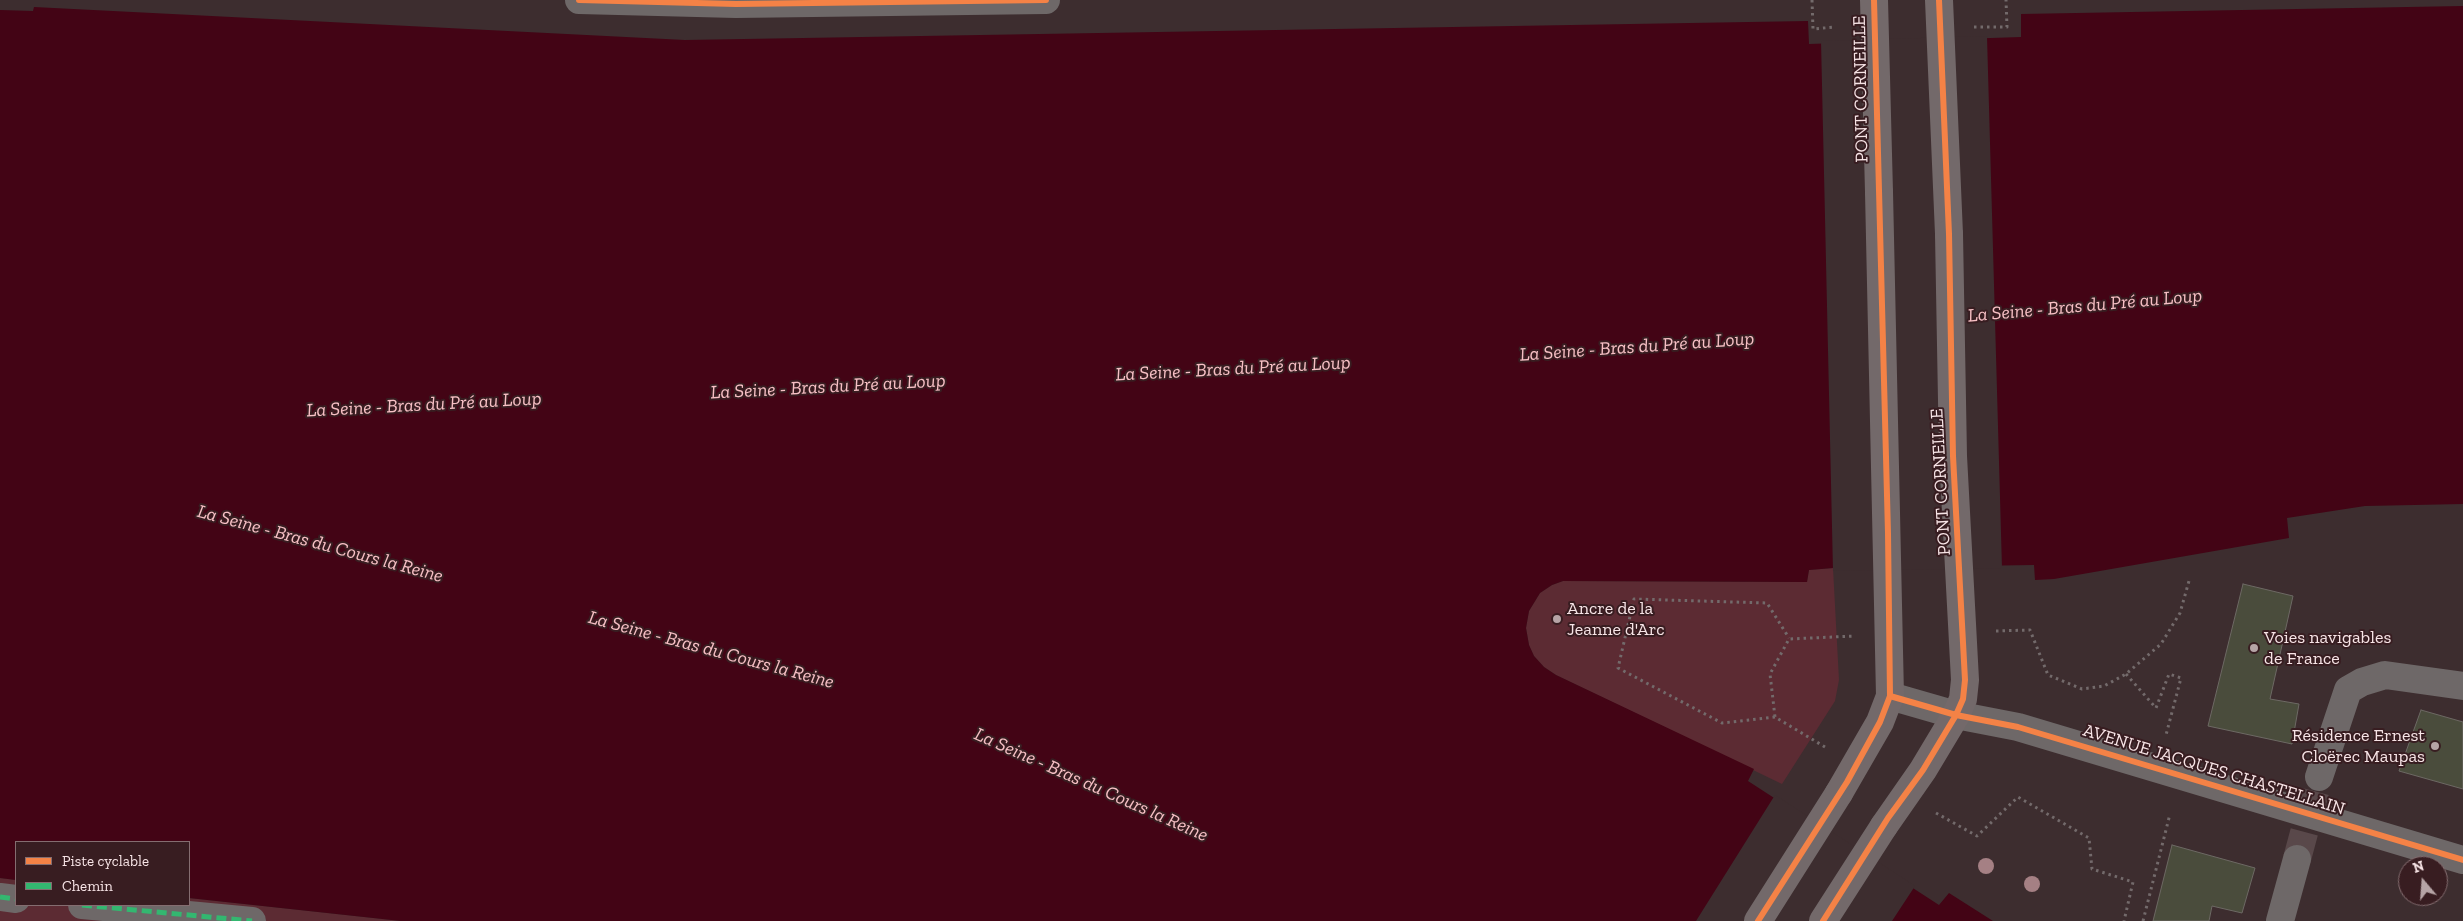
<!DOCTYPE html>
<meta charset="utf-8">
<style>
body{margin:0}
#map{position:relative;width:2463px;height:921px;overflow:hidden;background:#3d2d2f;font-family:"Zilla Slab",serif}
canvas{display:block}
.legend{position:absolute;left:15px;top:841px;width:175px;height:65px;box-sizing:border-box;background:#381d21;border:1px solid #846d70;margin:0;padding:6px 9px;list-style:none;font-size:15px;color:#f7e4e6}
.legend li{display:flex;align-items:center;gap:10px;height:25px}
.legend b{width:25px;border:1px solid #846d70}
.north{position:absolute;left:2398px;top:856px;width:50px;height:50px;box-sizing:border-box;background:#381d21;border:1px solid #846d70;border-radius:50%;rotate:342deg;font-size:14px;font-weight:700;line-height:20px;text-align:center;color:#f7e4e6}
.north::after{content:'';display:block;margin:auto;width:18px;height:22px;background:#b6a4a6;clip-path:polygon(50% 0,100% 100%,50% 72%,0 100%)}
</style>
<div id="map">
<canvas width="2463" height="921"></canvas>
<ul class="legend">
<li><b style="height:6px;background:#f48246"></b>Piste cyclable</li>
<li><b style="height:6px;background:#33b770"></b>Chemin</li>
</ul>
<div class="north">N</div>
</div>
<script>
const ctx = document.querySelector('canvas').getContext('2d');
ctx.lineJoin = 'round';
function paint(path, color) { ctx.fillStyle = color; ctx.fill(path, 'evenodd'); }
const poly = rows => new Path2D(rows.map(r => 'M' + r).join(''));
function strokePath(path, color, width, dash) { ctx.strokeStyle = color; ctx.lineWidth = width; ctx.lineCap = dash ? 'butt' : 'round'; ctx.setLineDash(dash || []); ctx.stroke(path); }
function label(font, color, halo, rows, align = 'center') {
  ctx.font = font + ' "Zilla Slab",serif'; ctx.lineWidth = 4; ctx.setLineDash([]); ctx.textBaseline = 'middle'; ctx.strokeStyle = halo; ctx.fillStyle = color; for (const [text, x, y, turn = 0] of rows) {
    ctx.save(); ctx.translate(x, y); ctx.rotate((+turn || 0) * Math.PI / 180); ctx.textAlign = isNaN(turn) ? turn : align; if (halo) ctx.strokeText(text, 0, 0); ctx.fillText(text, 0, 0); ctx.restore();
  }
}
const green = poly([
 [1833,568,1839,680,1835,701,1782,784,1556,675,1544,667,1534,656,1529,645,1526,628,1529,611,1540,593,1552,585,1563,581,1807,582,1809,570],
 [0,878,16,880,16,905,189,905,189,898,401,921,0,921]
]);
const water = poly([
 [2463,6,2463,504,2365,506,2287,518,2289,538,2054,579,2035,580,2034,565,1833,568,1809,570,1807,582,1563,581,1552,585,1540,593,1529,611,1526,628,1529,645,1534,656,1544,667,1556,675,1754,769,1748,781,1939,905,1949,893,1993,921,401,921,189,898,189,842,16,842,16,880,0,878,0,10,33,11,34,7,685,40,1808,21,1809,44,2021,37,2021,14]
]);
const pier = poly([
 [1987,36,2002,568,1833,571,1821,41],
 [1775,795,1915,886,1892,921,1696,921]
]);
const building = poly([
 [2243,584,2293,596,2270,699,2299,704,2292,744,2208,726,2243,584],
 [2421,710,2463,722,2463,789,2399,771,2421,710],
 [2172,845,2255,868,2242,913,2212,906,2209,921,2153,921,2172,845]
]);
const minorTunnel = poly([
 [2297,859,2319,777]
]);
const path = poly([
 [1812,0,1813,29,1835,27],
 [1974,27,2007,27,2006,0],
 [1996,631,2030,630,2048,675,2082,689,2104,686,2126,674,2161,644,2180,613,2189,581],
 [2126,674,2156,708,2169,674,2181,678,2166,735],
 [1775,717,1722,723,1618,668,1634,599,1767,603,1789,638],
 [1825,747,1775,717,1770,674,1789,639,1855,636],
 [1936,813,1977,836,2018,797,2089,838,2092,869,2133,882,2124,921],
 [2143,921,2170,814]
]);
const pedestrian = poly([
 [579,0,736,4,1046,0],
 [0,897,16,899],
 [82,905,252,921]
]);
const minor = poly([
 [1890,696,1956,715],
 [2319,777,2348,690,2362,682,2385,675,2463,686],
 [2280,921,2297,859]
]);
const secondary = poly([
 [1874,0,1879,192],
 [1939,0,1949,234],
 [1758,921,1839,793],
 [1823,921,1884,826]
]);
const minorBridge = poly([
 [1956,715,2018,727,2463,860]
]);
const secondaryBridge = poly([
 [1839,793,1880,722,1890,696,1879,192],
 [1884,826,1923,770,1956,715,1963,699,1965,680,1953,456,1949,234]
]);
const quiet = poly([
 [0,897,16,899],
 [82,905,252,921]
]);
const cycleway = poly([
 [579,0,736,4,1046,0],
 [1890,696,1956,715,2018,727,2463,860],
 [1758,921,1847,782,1880,722,1890,696,1888,533,1874,0],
 [1823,921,1888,818,1923,770,1956,715,1963,699,1965,680,1953,456,1949,234,1939,0]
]);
const trees = [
 [1986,866],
 [2032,884]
];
const markers = [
 [1557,619,5,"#b6a4a6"],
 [2254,648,5,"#b6a4a6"],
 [2435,746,5,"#b6a4a6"]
];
const streetNames = [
 ["PONT CORNEILLE",1861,89,-91],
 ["PONT CORNEILLE",1941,482,-93],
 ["AVENUE JACQUES CHASTELLAIN",2214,770,17]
];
const poiNames = [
 ["Ancre de la",1567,609],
 ["Jeanne d'Arc",1567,630],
 ["Voies navigables",2264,638],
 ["de France",2264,659],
 ["Résidence Ernest",2425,736,"right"],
 ["Cloërec Maupas",2425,757,"right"]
];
const waterNames = [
 ["La Seine - Bras du Pré au Loup",2085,306,-5],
 ["La Seine - Bras du Pré au Loup",1637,347,-4],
 ["La Seine - Bras du Pré au Loup",1233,369,-3],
 ["La Seine - Bras du Pré au Loup",828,387,-3],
 ["La Seine - Bras du Pré au Loup",424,405,-3],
 ["La Seine - Bras du Cours la Reine",320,544,15],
 ["La Seine - Bras du Cours la Reine",711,650,15],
 ["La Seine - Bras du Cours la Reine",1091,785,24]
];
paint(green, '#5c2b33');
paint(water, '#430415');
paint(pier, '#3d2d2f');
paint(building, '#4a4c3c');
strokePath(building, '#6d6964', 1);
strokePath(minorTunnel, '#59484a', 28, [28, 14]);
strokePath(path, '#736a6b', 3, [2.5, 4]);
strokePath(pedestrian, '#6e6868', 28);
strokePath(minor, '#6e6868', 28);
strokePath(secondary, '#73696a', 28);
strokePath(minorBridge, '#6e6868', 28);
strokePath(secondaryBridge, '#73696a', 28);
strokePath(quiet, '#33b770', 5, [10, 5]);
strokePath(cycleway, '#f48246', 6);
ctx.fillStyle = '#a58084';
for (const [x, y] of trees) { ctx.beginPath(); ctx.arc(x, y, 8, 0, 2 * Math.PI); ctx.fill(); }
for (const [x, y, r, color] of markers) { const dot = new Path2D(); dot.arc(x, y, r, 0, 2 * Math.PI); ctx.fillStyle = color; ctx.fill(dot); strokePath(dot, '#381d21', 2); }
label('18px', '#f7e4e6', '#381d21', streetNames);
label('18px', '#f7e4e6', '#381d21', poiNames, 'left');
label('italic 19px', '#f7c0c5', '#381d21', waterNames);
</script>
